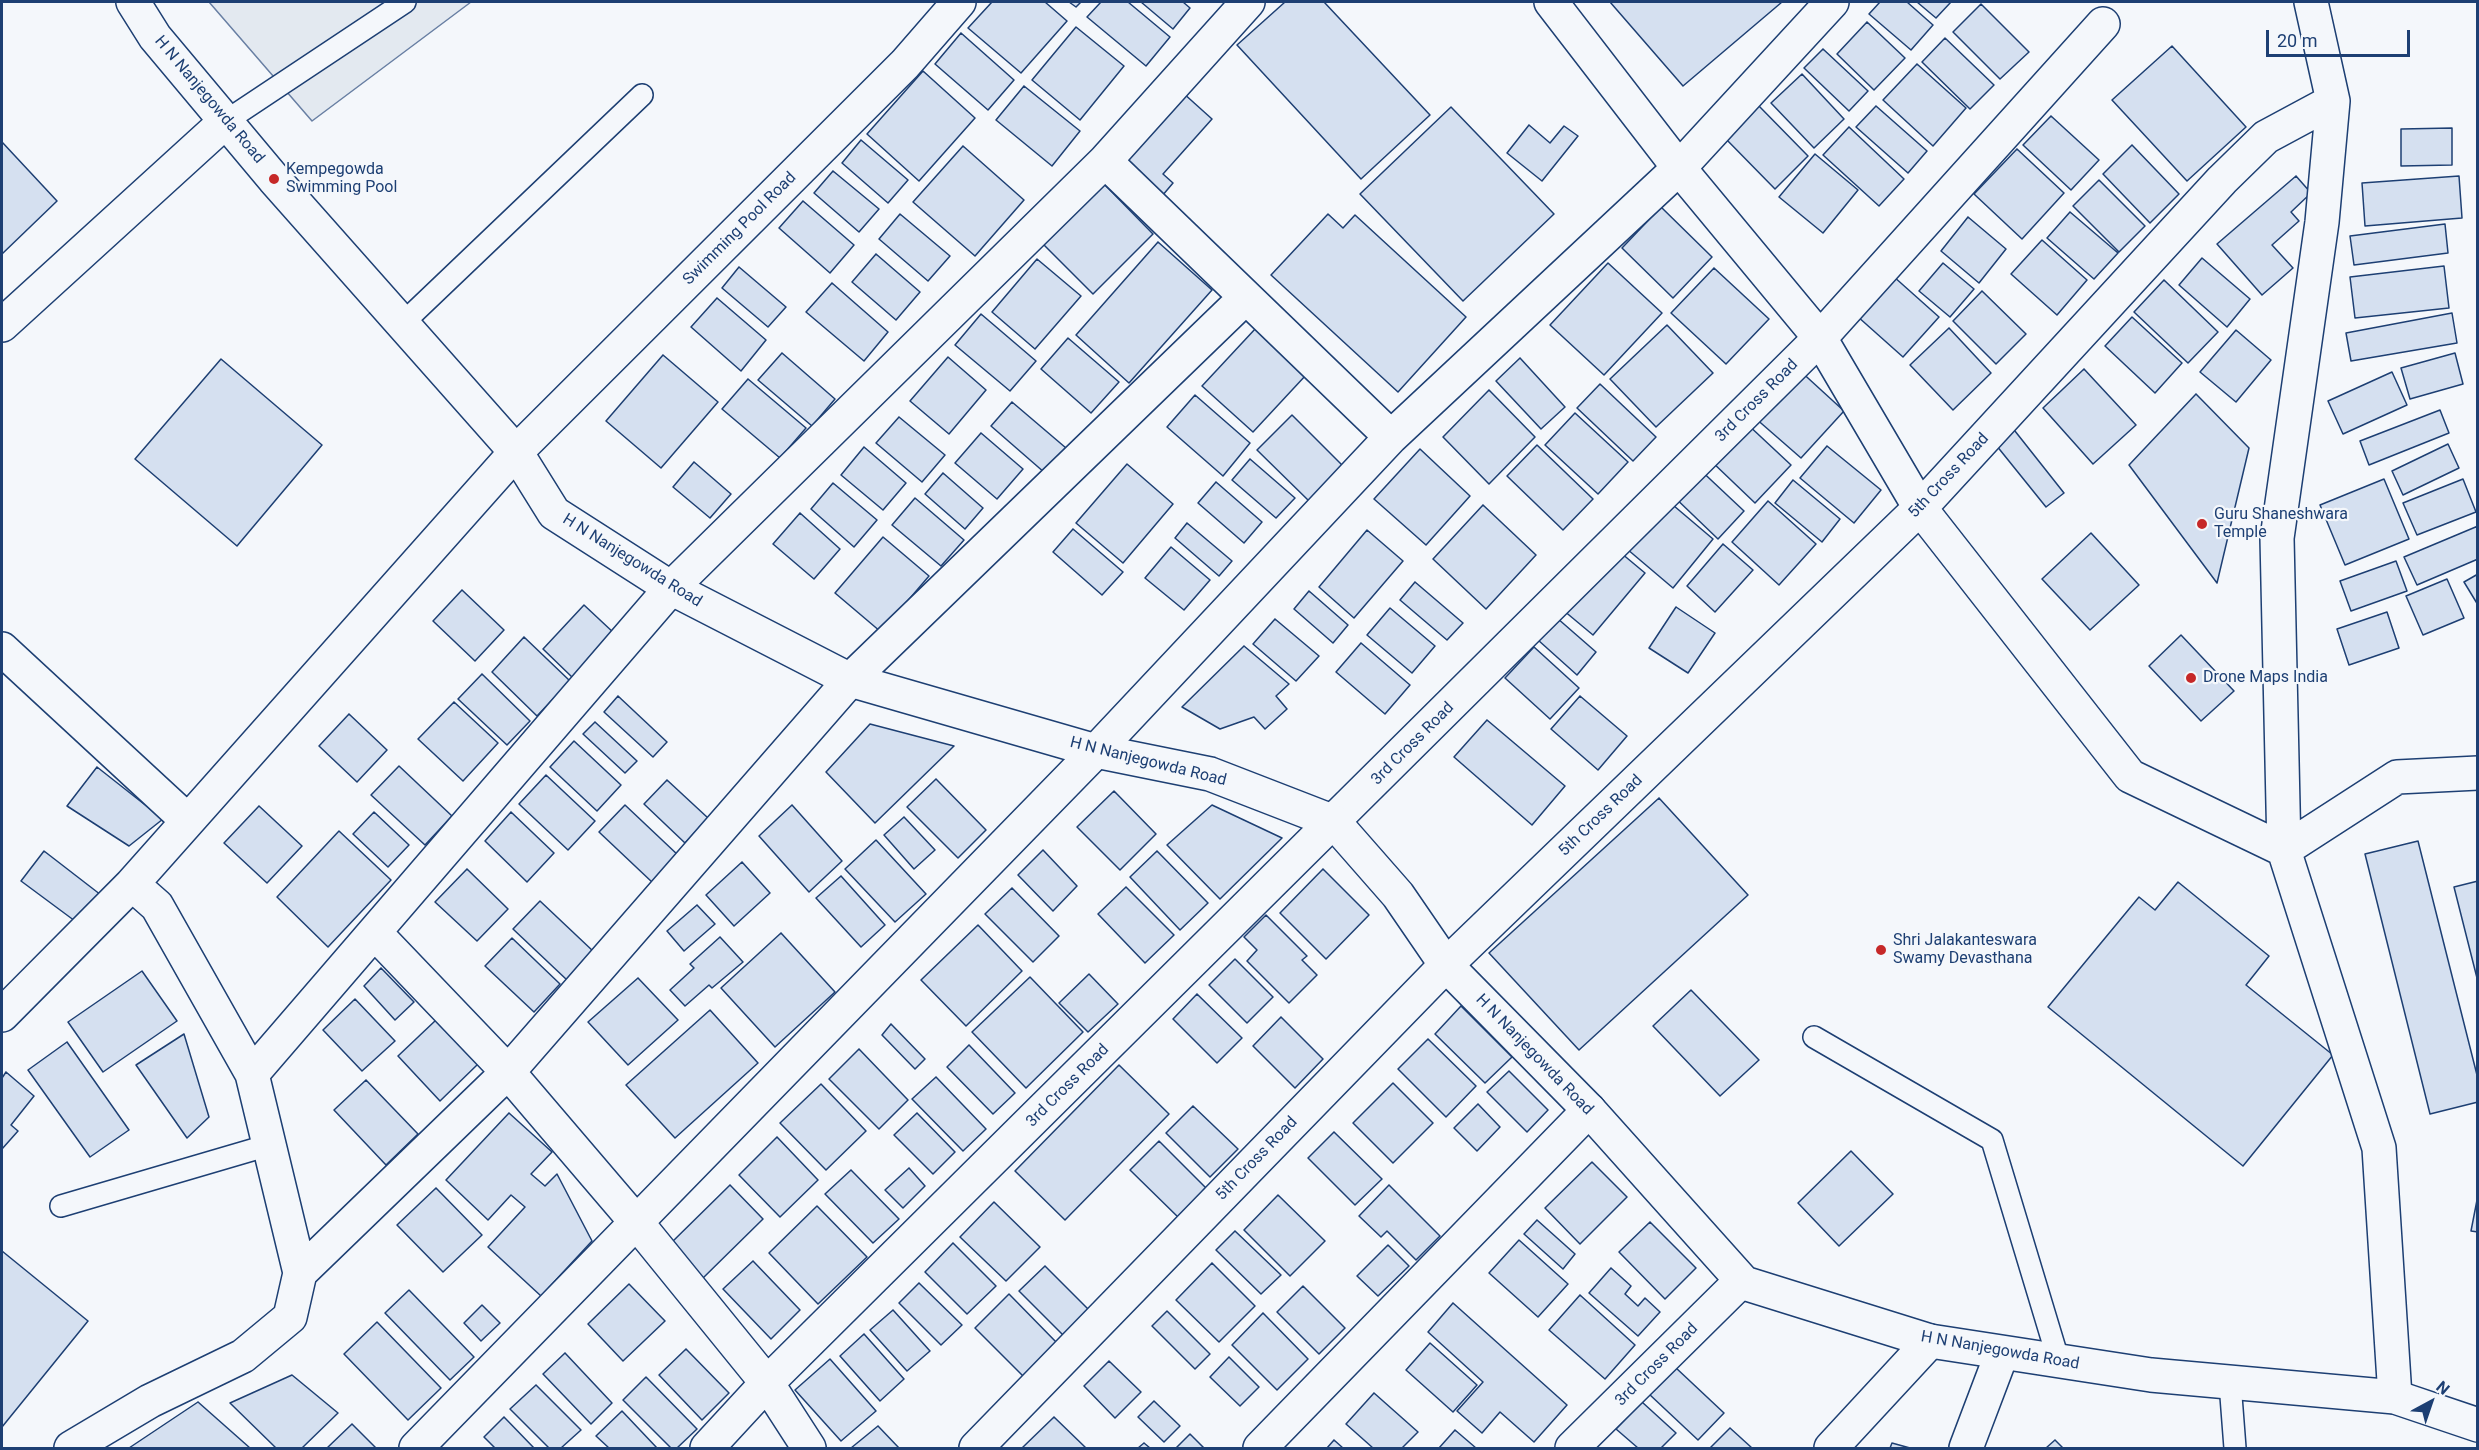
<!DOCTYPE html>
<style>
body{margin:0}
#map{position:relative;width:2479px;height:1450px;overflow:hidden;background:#f4f7fb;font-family:Roboto,sans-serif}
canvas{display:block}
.frame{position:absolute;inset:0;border:3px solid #1d3f73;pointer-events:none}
.north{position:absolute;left:2401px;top:1372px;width:60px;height:60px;-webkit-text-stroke:4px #f4f7fb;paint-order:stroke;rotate:40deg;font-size:16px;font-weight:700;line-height:24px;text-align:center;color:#1d3f73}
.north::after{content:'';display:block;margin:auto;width:21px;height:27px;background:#1d3f73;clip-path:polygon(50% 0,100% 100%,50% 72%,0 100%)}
.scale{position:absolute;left:2266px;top:30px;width:144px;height:27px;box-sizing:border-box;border:3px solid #1d3f73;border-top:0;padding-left:8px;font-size:18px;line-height:21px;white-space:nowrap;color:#1d3f73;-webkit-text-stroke:4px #f4f7fb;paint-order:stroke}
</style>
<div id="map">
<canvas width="2479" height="1450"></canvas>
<div class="frame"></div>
<div class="north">N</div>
<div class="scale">20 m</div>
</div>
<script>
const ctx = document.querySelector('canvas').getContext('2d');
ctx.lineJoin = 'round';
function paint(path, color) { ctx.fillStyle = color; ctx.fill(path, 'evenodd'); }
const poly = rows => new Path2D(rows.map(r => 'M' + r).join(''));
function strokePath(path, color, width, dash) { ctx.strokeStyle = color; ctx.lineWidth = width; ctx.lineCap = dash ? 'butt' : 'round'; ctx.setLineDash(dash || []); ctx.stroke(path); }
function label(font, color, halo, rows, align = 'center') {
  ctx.font = font + ' Roboto,sans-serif'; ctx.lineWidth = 4.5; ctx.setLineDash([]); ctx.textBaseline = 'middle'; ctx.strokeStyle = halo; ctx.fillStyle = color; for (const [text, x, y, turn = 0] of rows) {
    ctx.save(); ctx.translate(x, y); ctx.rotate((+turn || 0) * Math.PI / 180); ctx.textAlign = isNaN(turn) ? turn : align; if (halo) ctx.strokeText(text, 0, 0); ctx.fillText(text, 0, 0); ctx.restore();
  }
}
const green = poly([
 [209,2,471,2,312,121,209,2]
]);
const building = poly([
 [992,2,1045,2,1067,21,1021,73,968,28,992,2],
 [1069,2,1081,2,1076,7,1069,2],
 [1101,2,1128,2,1170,37,1146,66,1087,17,1101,2],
 [1141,2,1183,2,1190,8,1173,29,1141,2],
 [1285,2,1324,2,1430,115,1361,179,1237,45,1285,2],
 [1610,2,1782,2,1683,86,1610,2],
 [1880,2,1907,2,1933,25,1911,50,1869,14,1880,2],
 [1917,2,1951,2,1936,18,1917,2],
 [1981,4,2029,52,2000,79,1953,32,1981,4],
 [1867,22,1905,58,1874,90,1837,54,1867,22],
 [1076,27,1124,66,1080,120,1032,80,1076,27],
 [961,33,1014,80,988,110,935,64,961,33],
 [1945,38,1994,85,1970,109,1922,62,1945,38],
 [2172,46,2246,127,2187,181,2112,100,2172,46],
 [1823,49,1868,91,1849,111,1804,68,1823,49],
 [1917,64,1966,108,1933,146,1883,100,1917,64],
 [923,71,975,118,919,181,867,134,923,71],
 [1802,74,1844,119,1814,148,1771,103,1802,74],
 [1024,86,1080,131,1052,166,996,120,1024,86],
 [1182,92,1212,119,1163,174,1173,183,1162,196,1121,159,1182,92],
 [1757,104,1808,156,1775,189,1724,137,1757,104],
 [1876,106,1927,151,1908,173,1856,127,1876,106],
 [1451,107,1554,214,1463,301,1360,194,1451,107],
 [2051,116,2099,160,2071,190,2023,145,2051,116],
 [1529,125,1550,143,1564,126,1578,136,1542,181,1507,153,1529,125],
 [1849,127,1904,179,1879,206,1823,155,1849,127],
 [2452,128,2452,165,2401,166,2401,129,2452,128],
 [861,140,908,180,888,203,842,163,861,140],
 [2,142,57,201,2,254,2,142],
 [2132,145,2179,194,2150,223,2103,174,2132,145],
 [963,146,1024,200,975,256,913,202,963,146],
 [2017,149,2064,193,2022,239,1974,194,2017,149],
 [1815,154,1858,190,1823,233,1779,197,1815,154],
 [833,171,879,209,859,232,814,193,833,171],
 [2296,176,2311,193,2291,212,2299,221,2272,245,2293,268,2262,295,2217,244,2296,176],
 [2459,176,2462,218,2365,226,2362,183,2459,176],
 [2099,180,2145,226,2119,252,2073,206,2099,180],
 [1104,184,1153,234,1093,294,1043,244,1104,184],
 [803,201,854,245,830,273,779,228,803,201],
 [1661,207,1712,257,1673,298,1622,248,1661,207],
 [2070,212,2118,253,2094,279,2047,238,2070,212],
 [900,214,950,256,928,281,879,239,900,214],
 [1328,214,1343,228,1355,215,1466,317,1398,392,1271,275,1328,214],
 [1968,217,2006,249,1979,283,1941,251,1968,217],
 [2445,224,2448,253,2354,265,2350,236,2445,224],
 [2042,240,2087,280,2057,315,2011,274,2042,240],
 [1158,242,1212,290,1129,383,1076,335,1158,242],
 [876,254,920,292,896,320,852,282,876,254],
 [2202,258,2250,299,2227,327,2179,285,2202,258],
 [1037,259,1081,296,1035,349,992,312,1037,259],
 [1608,263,1662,313,1604,375,1550,325,1608,263],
 [1943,263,1974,289,1950,317,1919,291,1943,263],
 [2444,266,2449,308,2355,318,2350,277,2444,266],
 [739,267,786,307,768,327,722,288,739,267],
 [1714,268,1769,319,1726,364,1671,313,1714,268],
 [1893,276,1939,317,1903,357,1857,316,1893,276],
 [2164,280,2218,332,2188,363,2134,312,2164,280],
 [832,283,888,332,864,361,806,312,832,283],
 [1982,291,2026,334,1996,364,1953,321,1982,291],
 [717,298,766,340,741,371,691,327,717,298],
 [2452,313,2457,343,2351,361,2346,333,2452,313],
 [981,314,1036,361,1010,391,955,345,981,314],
 [2132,317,2182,363,2155,393,2105,346,2132,317],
 [1667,325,1713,373,1656,427,1610,379,1667,325],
 [1256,328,1306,375,1253,432,1202,386,1256,328],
 [1949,328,1991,373,1953,410,1910,365,1949,328],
 [2236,330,2271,360,2236,402,2200,372,2236,330],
 [1068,338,1119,382,1091,413,1041,369,1068,338],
 [782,353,835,399,812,426,758,380,782,353],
 [2455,353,2463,384,2410,399,2401,368,2455,353],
 [663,355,718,402,661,468,606,421,663,355],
 [948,357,986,390,949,434,910,401,948,357],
 [1520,358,1565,407,1541,429,1496,381,1520,358],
 [221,359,322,445,237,546,135,459,221,359],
 [1797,368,1844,411,1801,458,1754,417,1797,368],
 [2084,369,2136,425,2093,464,2043,408,2084,369],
 [2392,372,2407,405,2343,434,2328,401,2392,372],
 [748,379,806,428,780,458,722,409,748,379],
 [1600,384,1656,437,1633,461,1577,408,1600,384],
 [1489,390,1535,437,1489,484,1443,437,1489,390],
 [2196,394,2249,448,2217,583,2129,465,2196,394],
 [1195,395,1250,443,1223,476,1167,427,1195,395],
 [1012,402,1066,448,1045,473,991,426,1012,402],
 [2440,410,2449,433,2369,465,2360,441,2440,410],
 [1575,413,1628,462,1598,494,1545,445,1575,413],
 [1292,415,1344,467,1310,502,1257,450,1292,415],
 [899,417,945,455,922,482,876,443,899,417],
 [1745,422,1791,465,1755,503,1710,460,1745,422],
 [2011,426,2064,493,2046,507,1992,440,2011,426],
 [981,433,1023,469,997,499,955,463,981,433],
 [2448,444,2459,468,2403,495,2392,471,2448,444],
 [1537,445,1593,499,1563,530,1507,476,1537,445],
 [1827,446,1881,490,1854,523,1800,478,1827,446],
 [864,447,906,483,883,510,841,475,864,447],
 [1420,449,1470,496,1426,545,1374,499,1420,449],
 [1250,459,1295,498,1276,518,1232,480,1250,459],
 [694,462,731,494,710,518,673,487,694,462],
 [1127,464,1173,504,1123,563,1076,523,1127,464],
 [1694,464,1744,511,1718,539,1668,491,1694,464],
 [943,473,983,508,965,529,925,494,943,473],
 [2384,479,2409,539,2345,565,2320,505,2384,479],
 [2463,479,2476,512,2417,535,2403,503,2463,479],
 [1793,480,1840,519,1822,542,1775,503,1793,480],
 [1216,482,1262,522,1244,543,1198,503,1216,482],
 [833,483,877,520,854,547,811,509,833,483],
 [915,498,964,540,941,566,892,525,915,498],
 [1667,500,1713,539,1673,588,1627,549,1667,500],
 [1768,501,1816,544,1779,585,1732,542,1768,501],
 [1483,505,1536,555,1486,609,1433,559,1483,505],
 [800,513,840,549,814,579,773,544,800,513],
 [1187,523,1232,561,1219,576,1175,538,1187,523],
 [2478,526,2478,559,2417,585,2404,557,2478,526],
 [1073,529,1123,572,1102,595,1053,552,1073,529],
 [1367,530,1403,561,1354,618,1319,587,1367,530],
 [2091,533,2139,585,2090,630,2042,579,2091,533],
 [883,537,929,576,881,632,835,593,883,537],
 [1723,544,1753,570,1715,612,1687,586,1723,544],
 [1171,547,1210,580,1184,610,1145,578,1171,547],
 [1615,548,1645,573,1593,635,1563,610,1615,548],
 [2396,561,2407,591,2351,611,2340,581,2396,561],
 [2478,574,2478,605,2464,582,2478,574],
 [2447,579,2464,618,2423,635,2406,596,2447,579],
 [1415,582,1463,623,1447,640,1400,600,1415,582],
 [462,590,504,630,475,661,433,621,462,590],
 [1309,591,1348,625,1333,643,1294,609,1309,591],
 [584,605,615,634,573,678,543,649,584,605],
 [1676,607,1715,633,1688,673,1649,648,1676,607],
 [1390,608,1435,646,1412,673,1367,635,1390,608],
 [2387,612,2399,648,2349,665,2337,629,2387,612],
 [1557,618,1596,652,1577,675,1538,640,1557,618],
 [1275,619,1319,656,1296,681,1253,644,1275,619],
 [2181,635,2234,691,2201,721,2149,666,2181,635],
 [524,637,570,681,537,716,492,672,524,637],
 [1361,643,1410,685,1385,714,1336,672,1361,643],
 [1244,646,1289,684,1276,696,1287,709,1265,729,1254,717,1220,729,1182,707,1244,646],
 [1534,647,1579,688,1550,719,1505,678,1534,647],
 [482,674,530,721,507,745,458,699,482,674],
 [618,696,667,742,653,757,604,712,618,696],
 [1580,696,1627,736,1598,770,1551,729,1580,696],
 [454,702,498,743,463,781,418,739,454,702],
 [349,714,387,750,357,782,319,746,349,714],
 [1487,720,1565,786,1532,825,1454,757,1487,720],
 [595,722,637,761,625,773,583,734,595,722],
 [870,724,954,746,875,823,826,772,870,724],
 [574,741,621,785,597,811,550,767,574,741],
 [399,766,452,816,425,845,371,795,399,766],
 [97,767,163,819,129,846,67,806,97,767],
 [546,775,595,821,568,850,519,804,546,775],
 [936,779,986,830,958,858,907,807,936,779],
 [667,780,708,818,685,843,644,804,667,780],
 [1114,791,1156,834,1120,870,1077,827,1114,791],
 [1659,798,1748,895,1579,1050,1489,953,1659,798],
 [625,805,679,856,653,883,599,832,625,805],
 [792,805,842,861,809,892,759,836,792,805],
 [1212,805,1282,838,1220,899,1167,845,1212,805],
 [259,806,302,846,267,883,224,843,259,806],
 [374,812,409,845,388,867,353,834,374,812],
 [511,812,554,853,527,882,485,841,511,812],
 [904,817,935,850,914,869,884,835,904,817],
 [339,831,391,880,328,947,277,897,339,831],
 [876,840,926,894,895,922,845,869,876,840],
 [2418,841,2478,1079,2478,1102,2430,1114,2365,854,2418,841],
 [1043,850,1077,886,1053,911,1018,875,1043,850],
 [44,851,101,895,79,924,21,881,44,851],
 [1157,851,1208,903,1180,930,1130,877,1157,851],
 [742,862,770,893,734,926,706,895,742,862],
 [467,869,508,909,477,941,435,902,467,869],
 [1323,869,1369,915,1326,959,1280,913,1323,869],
 [841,876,885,925,861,947,816,898,841,876],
 [2478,881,2478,982,2454,887,2478,881],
 [2178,882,2269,956,2246,985,2333,1055,2243,1166,2048,1007,2139,897,2155,910,2178,882],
 [1126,887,1174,935,1145,963,1098,914,1126,887],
 [1012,888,1059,936,1033,962,985,914,1012,888],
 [540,901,594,952,567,980,513,929,540,901],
 [697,905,715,924,684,951,667,931,697,905],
 [1266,915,1307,956,1302,960,1317,975,1289,1003,1247,961,1257,950,1244,937,1266,915],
 [978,925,1022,971,966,1026,921,980,978,925],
 [781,933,835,992,775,1047,721,988,781,933],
 [720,937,743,962,712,988,709,985,685,1006,670,990,694,968,690,964,720,937],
 [512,938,560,984,534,1012,485,966,512,938],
 [1235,959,1273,997,1247,1023,1209,985,1235,959],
 [381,968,414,1002,395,1020,364,986,381,968],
 [142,971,177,1021,103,1072,68,1022,142,971],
 [1089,974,1118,1004,1088,1032,1059,1003,1089,974],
 [1030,977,1083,1032,1026,1088,972,1032,1030,977],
 [638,978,678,1020,628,1065,588,1022,638,978],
 [1691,990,1759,1060,1720,1096,1653,1026,1691,990],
 [1197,994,1242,1038,1217,1063,1173,1019,1197,994],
 [355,999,395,1041,362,1071,323,1030,355,999],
 [1461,1006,1512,1057,1485,1083,1435,1034,1461,1006],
 [710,1010,758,1063,675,1138,626,1085,710,1010],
 [1281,1017,1323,1059,1295,1088,1253,1046,1281,1017],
 [436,1020,478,1064,440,1101,398,1056,436,1020],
 [891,1024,925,1059,915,1069,882,1035,891,1024],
 [184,1034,209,1117,187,1138,136,1065,184,1034],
 [1428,1039,1476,1086,1446,1117,1398,1069,1428,1039],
 [67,1042,129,1130,90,1157,28,1070,67,1042],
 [969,1045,1015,1093,993,1114,947,1067,969,1045],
 [859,1049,908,1100,879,1129,829,1079,859,1049],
 [1119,1065,1169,1114,1065,1220,1015,1171,1119,1065],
 [1509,1071,1548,1110,1527,1132,1487,1092,1509,1071],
 [6,1072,34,1096,11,1125,18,1131,2,1149,2,1078,6,1072],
 [936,1077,986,1129,963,1151,912,1099,936,1077],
 [366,1080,418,1134,386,1165,334,1110,366,1080],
 [1393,1083,1433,1123,1393,1163,1353,1123,1393,1083],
 [821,1084,866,1131,826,1170,780,1123,821,1084],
 [1478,1104,1500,1127,1477,1151,1454,1128,1478,1104],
 [1193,1106,1238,1149,1210,1177,1166,1133,1193,1106],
 [509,1113,552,1152,531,1174,545,1186,557,1174,592,1241,541,1296,488,1247,525,1207,511,1195,488,1220,446,1180,509,1113],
 [917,1113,955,1152,933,1174,894,1135,917,1113],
 [1334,1132,1382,1179,1355,1205,1308,1158,1334,1132],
 [777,1137,818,1180,780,1217,739,1175,777,1137],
 [1159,1141,1208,1190,1180,1219,1130,1170,1159,1141],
 [1851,1151,1893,1194,1839,1246,1798,1203,1851,1151],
 [1592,1162,1627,1197,1580,1244,1545,1208,1592,1162],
 [909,1168,925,1186,903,1208,885,1190,909,1168],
 [851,1170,899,1219,873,1243,825,1194,851,1170],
 [730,1185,763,1219,702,1279,669,1245,730,1185],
 [1389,1185,1440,1236,1416,1260,1387,1231,1381,1237,1359,1216,1389,1185],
 [436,1188,482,1235,443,1272,397,1225,436,1188],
 [1278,1195,1325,1241,1290,1276,1244,1230,1278,1195],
 [2477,1200,2478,1200,2478,1232,2471,1231,2477,1200],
 [994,1202,1040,1247,1006,1281,960,1237,994,1202],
 [817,1206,867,1257,818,1304,769,1253,817,1206],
 [1537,1220,1575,1254,1563,1269,1524,1234,1537,1220],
 [1650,1222,1696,1268,1665,1299,1619,1252,1650,1222],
 [1235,1231,1281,1275,1261,1294,1216,1250,1235,1231],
 [1519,1240,1568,1284,1538,1317,1489,1273,1519,1240],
 [953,1243,996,1286,967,1314,925,1272,953,1243],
 [1388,1245,1409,1266,1378,1296,1357,1276,1388,1245],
 [2,1251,88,1321,2,1427,2,1251],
 [753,1261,800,1310,771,1339,723,1289,753,1261],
 [1212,1263,1255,1306,1219,1342,1176,1300,1212,1263],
 [1045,1266,1089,1310,1063,1335,1019,1291,1045,1266],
 [1611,1268,1631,1286,1625,1294,1638,1306,1645,1298,1660,1312,1638,1336,1589,1293,1611,1268],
 [919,1283,962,1325,941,1345,899,1303,919,1283],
 [629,1284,665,1321,623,1361,588,1324,629,1284],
 [1303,1286,1345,1328,1319,1354,1277,1312,1303,1286],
 [409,1290,474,1357,450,1380,385,1313,409,1290],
 [1009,1294,1058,1344,1024,1377,975,1328,1009,1294],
 [1580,1295,1635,1345,1605,1379,1549,1330,1580,1295],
 [1453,1303,1567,1405,1534,1442,1500,1412,1482,1433,1457,1411,1483,1382,1428,1332,1453,1303],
 [482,1305,500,1323,481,1341,464,1323,482,1305],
 [893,1310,930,1351,907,1371,870,1330,893,1310],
 [1167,1311,1210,1354,1195,1369,1152,1326,1167,1311],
 [1263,1313,1308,1359,1277,1390,1232,1345,1263,1313],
 [377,1322,441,1388,408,1420,344,1354,377,1322],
 [864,1334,904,1379,880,1401,840,1356,864,1334],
 [1430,1343,1477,1385,1453,1412,1406,1370,1430,1343],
 [686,1349,729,1393,702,1420,659,1375,686,1349],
 [565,1353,612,1403,591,1424,543,1374,565,1353],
 [1229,1357,1259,1387,1240,1406,1210,1377,1229,1357],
 [830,1359,876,1411,841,1441,795,1390,830,1359],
 [1109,1361,1141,1392,1115,1418,1084,1386,1109,1361],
 [1675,1367,1724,1413,1698,1440,1649,1394,1675,1367],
 [292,1375,338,1413,302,1448,276,1448,230,1403,292,1375],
 [646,1377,697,1429,677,1448,671,1448,623,1400,646,1377],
 [536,1385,581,1430,561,1448,549,1448,510,1409,536,1385],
 [1374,1393,1418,1432,1402,1448,1373,1448,1346,1424,1374,1393],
 [1154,1401,1180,1426,1164,1442,1138,1417,1154,1401],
 [198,1402,250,1448,129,1448,198,1402],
 [1642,1402,1676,1433,1661,1448,1638,1448,1616,1429,1642,1402],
 [622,1411,657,1448,609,1448,596,1436,622,1411],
 [504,1417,534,1448,495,1448,484,1437,504,1417],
 [1054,1417,1086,1448,1022,1448,1054,1417],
 [352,1424,376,1448,327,1448,352,1424],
 [878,1426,899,1448,851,1448,878,1426],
 [1730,1428,1752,1448,1710,1448,1730,1428],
 [1455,1430,1476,1448,1439,1448,1455,1430],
 [1190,1434,1204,1448,1176,1448,1190,1434],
 [1334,1440,1343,1448,1327,1448,1334,1440],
 [2055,1440,2063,1448,2046,1448,2055,1440],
 [1144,1443,1150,1448,1138,1448,1144,1443],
 [1892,1443,1910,1448,1890,1448,1892,1443]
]);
const service = poly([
 [226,121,405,2],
 [402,324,642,95],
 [1814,1037,1992,1140,2059,1362],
 [61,1206,269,1145],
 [2230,1383,2235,1448]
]);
const minor = poly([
 [1551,2,1679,168,1820,338,1920,508,2130,776,2284,850,2277,538,2322,222,2333,101],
 [1105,161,1391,437],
 [2,649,188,821],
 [2,1015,132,884],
 [252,1074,671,588,1105,161,1248,2],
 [300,1273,508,1072,375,933],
 [2395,1397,2379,1148,2284,850,2397,777,2478,773],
 [71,1448,150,1401,243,1356,290,1317,300,1273,252,1074,157,906,132,884,516,452,905,64,959,2],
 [416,1448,1096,751,1391,437,1679,168,1832,2],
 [707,1448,767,1383,1820,338,2103,24],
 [809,1448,767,1383,637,1223,508,1072,850,680,1245,298],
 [976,1448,1446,965,1920,508,2222,180,2266,137,2333,101,2311,2],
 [1260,1448,1589,1110],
 [1572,1448,1741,1281],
 [1831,1448,1930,1341],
 [1966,1448,2002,1353]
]);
const tertiary = poly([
 [133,2,155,37,274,179,516,452,554,513,671,588,850,680,1096,751,1210,774,1334,822,1398,895,1446,965,1589,1110,1744,1283,1930,1341,2151,1375,2395,1397,2478,1425],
 [2,325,226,121]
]);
const markers = [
 [274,179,6,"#c62828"],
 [2202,524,6,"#c62828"],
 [2191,678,6,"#c62828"],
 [1881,950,6,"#c62828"]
];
const streetNames = [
 ["H N Nanjegowda Road",209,100,50],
 ["Swimming Pool Road",740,229,-45],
 ["3rd Cross Road",1757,401,-45],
 ["5th Cross Road",1949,476,-47],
 ["H N Nanjegowda Road",632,561,32],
 ["3rd Cross Road",1413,744,-45],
 ["H N Nanjegowda Road",1148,762,14],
 ["5th Cross Road",1601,816,-44],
 ["H N Nanjegowda Road",1534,1055,46],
 ["3rd Cross Road",1068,1086,-45],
 ["5th Cross Road",1257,1159,-46],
 ["H N Nanjegowda Road",2000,1351,10],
 ["3rd Cross Road",1657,1365,-45]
];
const poiNames = [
 ["Kempegowda",286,170],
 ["Swimming Pool",286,188],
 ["Guru Shaneshwara",2214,515],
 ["Temple",2214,533],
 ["Drone Maps India",2203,678],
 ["Shri Jalakanteswara",1893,941],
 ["Swamy Devasthana",1893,959]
];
paint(green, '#e3e9f0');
strokePath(green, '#687fa3', 1.5);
paint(building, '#d5e0f0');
strokePath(building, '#1d3f73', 1.5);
strokePath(service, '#1d3f73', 24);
strokePath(minor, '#1d3f73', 36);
strokePath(tertiary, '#1d3f73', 36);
strokePath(service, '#f4f7fb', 21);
strokePath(minor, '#f4f7fb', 33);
strokePath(tertiary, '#f4f7fb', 33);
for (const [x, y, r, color] of markers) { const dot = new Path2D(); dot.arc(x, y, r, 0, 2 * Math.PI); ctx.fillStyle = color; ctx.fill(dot); strokePath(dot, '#f4f7fb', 2); }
label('16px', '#1d3f73', '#f4f7fb', streetNames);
label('16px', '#1d3f73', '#f4f7fb', poiNames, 'left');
</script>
